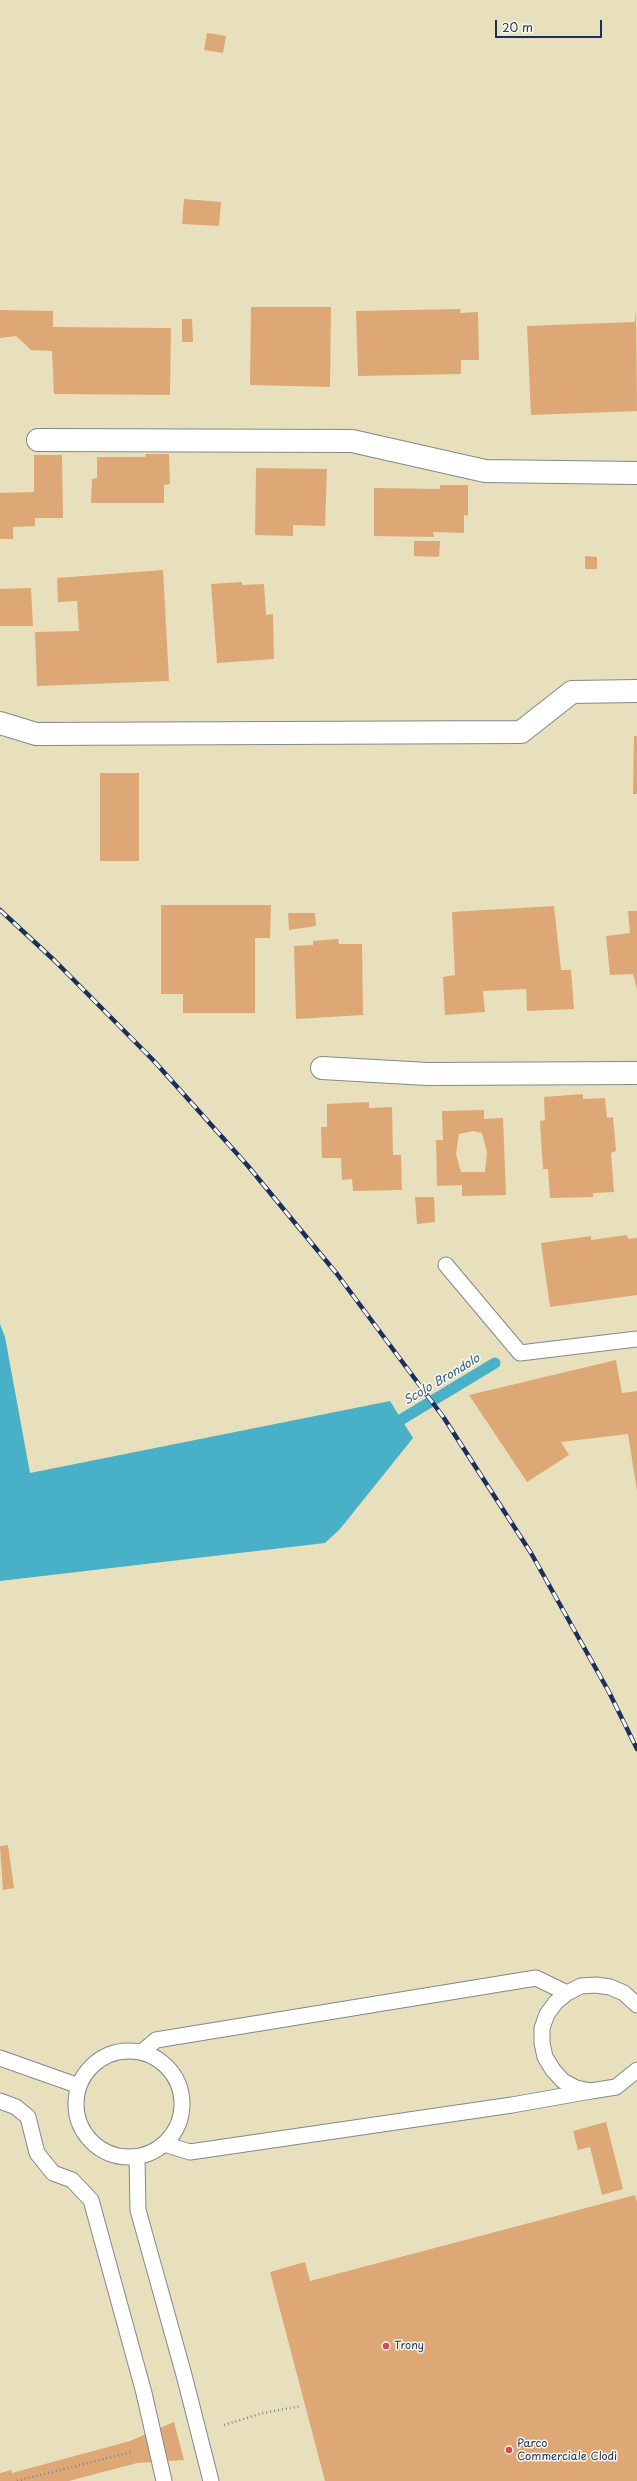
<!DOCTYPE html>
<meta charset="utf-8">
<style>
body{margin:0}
#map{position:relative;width:637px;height:2481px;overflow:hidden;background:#e8e0bc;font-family:"Playpen Sans",sans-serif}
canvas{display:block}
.scale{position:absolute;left:495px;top:20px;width:107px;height:18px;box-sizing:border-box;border:2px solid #1b2f5e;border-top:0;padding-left:5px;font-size:12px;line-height:14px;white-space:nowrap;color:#1b2f5e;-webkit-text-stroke:3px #fbf7ec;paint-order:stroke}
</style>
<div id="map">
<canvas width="637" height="2481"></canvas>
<div class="scale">20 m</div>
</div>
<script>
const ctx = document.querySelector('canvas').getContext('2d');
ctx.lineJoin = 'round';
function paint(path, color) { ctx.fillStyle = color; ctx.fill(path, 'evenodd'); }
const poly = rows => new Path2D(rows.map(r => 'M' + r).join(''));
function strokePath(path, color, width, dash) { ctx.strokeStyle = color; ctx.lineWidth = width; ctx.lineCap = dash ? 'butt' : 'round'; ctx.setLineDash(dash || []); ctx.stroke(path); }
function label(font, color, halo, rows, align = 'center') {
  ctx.font = font + ' "Playpen Sans",sans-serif'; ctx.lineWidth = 3; ctx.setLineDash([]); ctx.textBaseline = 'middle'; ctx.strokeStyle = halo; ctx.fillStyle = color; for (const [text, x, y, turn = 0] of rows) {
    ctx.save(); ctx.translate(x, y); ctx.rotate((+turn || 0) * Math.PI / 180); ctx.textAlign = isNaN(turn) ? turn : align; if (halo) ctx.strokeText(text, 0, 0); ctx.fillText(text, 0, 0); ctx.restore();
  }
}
const water = poly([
 [0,1324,5,1337,30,1473,390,1401,413,1438,340,1529,325,1543,0,1581]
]);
const stream = poly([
 [402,1419,495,1363]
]);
const building = poly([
 [207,33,226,36,223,53,204,50],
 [184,199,221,202,219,226,182,224],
 [251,307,331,307,330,387,250,385],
 [461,309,460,313,478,312,479,360,461,360,461,374,358,376,356,311],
 [0,310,53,311,53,327,171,328,170,395,54,394,52,351,31,350,16,336,0,338],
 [636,310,637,411,531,415,527,326,635,322],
 [182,319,192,319,193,342,182,342],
 [146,454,169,454,170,484,164,485,164,503,91,503,92,479,97,478,97,457,145,457],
 [34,455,62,455,63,518,35,518,35,526,13,527,13,539,0,539,0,493,34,492],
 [256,468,327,469,325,526,293,525,293,536,255,535],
 [440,485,468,485,468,516,464,515,464,533,433,532,434,537,374,536,374,488,440,489],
 [414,541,440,541,439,557,414,556],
 [585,556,597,557,597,569,585,569],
 [163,570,169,681,37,686,35,632,79,631,77,601,58,602,57,578],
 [242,582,242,585,264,584,266,615,273,614,274,659,217,663,211,584],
 [31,588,33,626,0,626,0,589],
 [634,736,637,736,637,794,633,794],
 [100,773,139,773,139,861,100,861],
 [161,905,271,905,270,938,255,938,255,1013,183,1013,183,994,161,994],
 [554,906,561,970,571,970,574,1009,527,1011,526,989,483,991,485,1012,445,1015,443,977,455,975,452,912],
 [628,911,637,911,637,990,633,974,610,975,606,936,630,933],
 [288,913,315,913,316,926,289,930],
 [338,939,339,944,362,944,363,1015,296,1019,294,946,313,945,313,941],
 [583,1094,583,1099,605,1098,607,1118,613,1117,616,1151,611,1153,614,1192,593,1193,593,1197,550,1198,548,1169,543,1169,540,1121,545,1120,544,1097],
 [369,1102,369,1108,392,1107,393,1155,401,1155,402,1190,353,1191,352,1179,342,1180,341,1158,322,1158,321,1127,327,1127,327,1104],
 [484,1110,484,1119,503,1118,506,1195,462,1196,462,1185,437,1186,436,1140,443,1140,442,1111],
 [474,1131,482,1133,487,1152,485,1172,461,1172,456,1154,459,1134],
 [415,1197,434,1197,435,1222,417,1224],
 [627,1235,628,1239,637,1238,637,1295,550,1307,541,1243,591,1236,591,1240],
 [616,1360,622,1393,637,1391,637,1491,628,1434,561,1442,569,1455,527,1482,469,1395],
 [8,1845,14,1888,3,1890,0,1846],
 [606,2122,623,2189,602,2195,590,2147,578,2150,573,2131],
 [635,2195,637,2203,637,2481,325,2481,270,2272,305,2262,310,2281],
 [174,2422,184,2460,137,2463,69,2481,0,2481,0,2473,11,2470,12,2473,130,2441]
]);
const path = poly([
 [224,2425,263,2413,301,2406],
 [17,2481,131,2452]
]);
const service = poly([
 [446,1265,520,1353,637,1339],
 [637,2005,624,1993,610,1987,596,1985,581,1986,567,1993,556,2002,547,2014,542,2028,542,2043,545,2057,553,2070,563,2081,576,2088,591,2091,616,2087,637,2070],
 '76 2104a53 53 0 1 1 106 0a53 53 0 1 1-106 0Z',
 [142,2052,156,2040,536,1978,567,1993],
 [0,2058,79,2086],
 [0,2101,16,2107,28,2117,37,2153,53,2173,72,2180,91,2200,144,2393,164,2481],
 [164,2144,190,2152,512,2105,591,2091],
 [137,2157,138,2210,184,2375,211,2481]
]);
const minor = poly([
 [38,440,352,441,485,471,637,473],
 [0,723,36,734,521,732,572,692,637,691],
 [322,1068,427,1074,637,1073]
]);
const rail = poly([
 [0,910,55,961,154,1061,248,1166,337,1274,444,1418,531,1553,609,1692,637,1749]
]);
const markers = [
 [386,2346,4,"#d1495b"],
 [509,2450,4,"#d1495b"]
];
const poiNames = [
 ["Trony",394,2346],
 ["Parco",517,2444],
 ["Commerciale Clodì",517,2457]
];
const waterNames = [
 ["Scolo Brondolo",442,1380,-31]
];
paint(water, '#48b0c7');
strokePath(stream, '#48b0c7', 11);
paint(building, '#dea776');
strokePath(service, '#82888d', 17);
strokePath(minor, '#82888d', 24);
strokePath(path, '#82888d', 2.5, [1, 3]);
strokePath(service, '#fff', 15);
strokePath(minor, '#fff', 22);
strokePath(rail, '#1b2f5e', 4.5);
strokePath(rail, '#fbf7ec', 3, [9]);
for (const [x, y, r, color] of markers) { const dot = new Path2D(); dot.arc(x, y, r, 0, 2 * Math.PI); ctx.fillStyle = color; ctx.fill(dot); strokePath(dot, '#fbf7ec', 1.5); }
label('11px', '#1b2f5e', '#fbf7ec', poiNames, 'left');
label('italic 12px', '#2b5c83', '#fbf7ec', waterNames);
</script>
